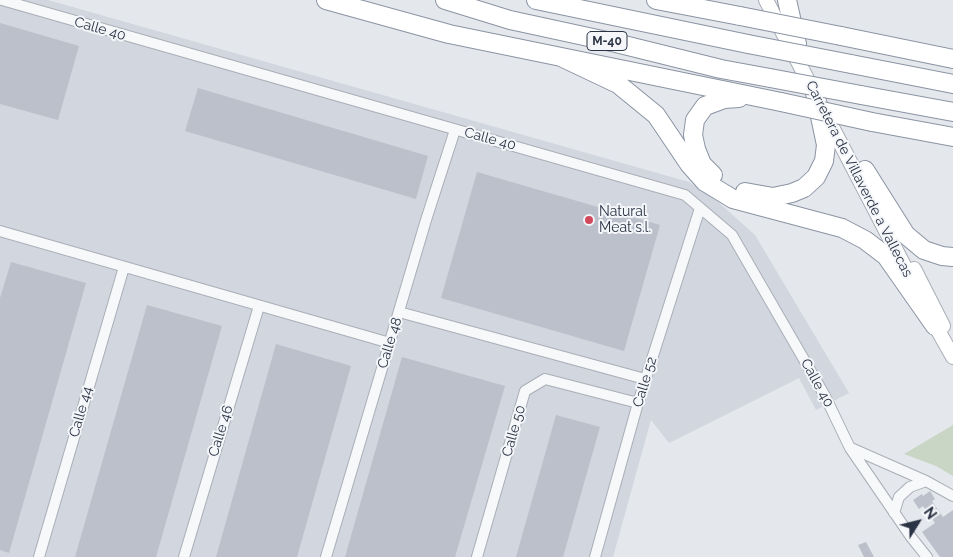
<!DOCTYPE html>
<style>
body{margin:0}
#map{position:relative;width:953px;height:557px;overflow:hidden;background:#e4e7ec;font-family:Raleway,sans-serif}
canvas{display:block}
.north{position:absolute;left:893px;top:497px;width:50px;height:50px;-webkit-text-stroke:4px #f4f6f9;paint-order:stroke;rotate:54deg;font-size:14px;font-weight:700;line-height:20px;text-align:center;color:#2b3445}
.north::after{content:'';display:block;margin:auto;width:18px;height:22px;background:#2b3445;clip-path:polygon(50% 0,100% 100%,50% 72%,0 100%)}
</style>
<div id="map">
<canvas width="953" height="557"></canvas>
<div class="north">N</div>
</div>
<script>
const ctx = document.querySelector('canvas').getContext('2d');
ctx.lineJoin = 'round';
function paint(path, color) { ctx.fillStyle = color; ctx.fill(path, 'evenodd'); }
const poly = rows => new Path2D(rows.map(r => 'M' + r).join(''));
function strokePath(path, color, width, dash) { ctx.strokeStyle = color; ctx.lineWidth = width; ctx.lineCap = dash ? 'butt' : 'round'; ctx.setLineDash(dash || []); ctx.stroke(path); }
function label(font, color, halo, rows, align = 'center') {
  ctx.font = font + ' Raleway,sans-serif'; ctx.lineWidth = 4; ctx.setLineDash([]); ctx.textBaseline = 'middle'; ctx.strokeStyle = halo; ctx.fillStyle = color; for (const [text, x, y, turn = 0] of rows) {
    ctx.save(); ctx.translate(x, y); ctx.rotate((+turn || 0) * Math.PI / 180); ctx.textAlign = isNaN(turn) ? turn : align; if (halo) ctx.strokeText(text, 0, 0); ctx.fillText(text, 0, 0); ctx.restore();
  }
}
const built = poly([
 [0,0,48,0,689,182,717,201,755,235,849,393,816,410,799,378,669,443,651,420,613,557,0,557]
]);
const green = poly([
 [953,425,953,476,936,466,904,454]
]);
const building = poly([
 [0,23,79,46,58,120,0,104],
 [198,88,428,156,416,199,185,131],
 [477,172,660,225,624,351,441,298],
 [11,262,86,283,9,553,0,550,0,298],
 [147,305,222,326,156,557,75,557],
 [276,344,351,366,297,557,216,557],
 [402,357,505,386,455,557,345,557],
 [556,415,600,427,563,557,516,557],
 [930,491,935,499,932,501,943,517,953,510,953,557,940,557,922,532,935,523,923,506,919,509,913,500,922,494,923,496],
 [866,542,874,557,864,557,858,545]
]);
const street = poly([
 [2,0,685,195,732,235,825,396,850,448,911,537,927,557],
 [0,231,390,343],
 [399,312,645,379],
 [851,448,926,481,953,496],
 [894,513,899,497,910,487,926,481],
 [39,557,124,267],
 [184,557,259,306],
 [326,557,426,220,455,130],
 [477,557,525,391,545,379,638,403],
 [595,557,638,403,700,208]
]);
const secondary = poly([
 [766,0,913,283],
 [914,269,943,326],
 [931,318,953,357]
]);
const highway = poly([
 [326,0,449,34,781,102],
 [445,0,510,20,616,43,721,69,770,78],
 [536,0,748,44],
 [656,0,740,16],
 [787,0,797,44],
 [841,36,953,59],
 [561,57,618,84,656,115,689,164,705,182,733,199,842,228,865,240,886,256,935,326],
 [851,64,953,84],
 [861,95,953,112],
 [872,122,953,137],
 [865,170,906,235,924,250,942,256,953,257],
 [713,175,702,164,696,149,693,135,695,120,705,106,724,99,739,98],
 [745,192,773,197,792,193,804,188,816,177,824,161,826,145,815,93]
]);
const highwayBridge = poly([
 [740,16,841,36],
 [748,44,851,64],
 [770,78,861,95],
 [781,102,872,122]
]);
const markers = [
 [589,220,5,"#d1495b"]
];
const shields = [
 [607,41,40]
];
const shieldNames = [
 ["M-40",607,41]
];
const streetNames = [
 ["Calle 40",100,29,16],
 ["Calle 40",490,139,15],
 ["Carretera de Villaverde a Vallecas",859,179,63],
 ["Calle 48",390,343,-73],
 ["Calle 52",645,382,-73],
 ["Calle 40",817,383,61],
 ["Calle 44",81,412,-74],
 ["Calle 46",221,431,-73],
 ["Calle 50",514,431,-74]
];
const poiNames = [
 ["Natural",599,212],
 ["Meat s.l.",599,228]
];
paint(built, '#d2d6de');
paint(green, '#c9d6c5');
paint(building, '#bbc0ca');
strokePath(street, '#a9aeb7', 12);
strokePath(secondary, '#a9aeb7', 16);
strokePath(highway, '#8b94a3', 20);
strokePath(street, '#f7f8fa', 10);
strokePath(secondary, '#fff', 14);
strokePath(highway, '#fff', 18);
strokePath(highwayBridge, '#8b94a3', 20, []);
strokePath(highwayBridge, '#fff', 18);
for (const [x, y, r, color] of markers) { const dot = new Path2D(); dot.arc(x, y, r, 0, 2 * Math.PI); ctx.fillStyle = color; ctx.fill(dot); strokePath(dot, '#f4f6f9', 2); }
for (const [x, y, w] of shields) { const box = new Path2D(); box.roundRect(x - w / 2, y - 9.5, w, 19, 4); ctx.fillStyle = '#f4f6f9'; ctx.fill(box); strokePath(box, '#2b3445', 1); }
label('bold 12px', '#2b3445', null, shieldNames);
label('14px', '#2b3445', '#f4f6f9', streetNames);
label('14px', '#2b3445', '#f4f6f9', poiNames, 'left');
</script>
